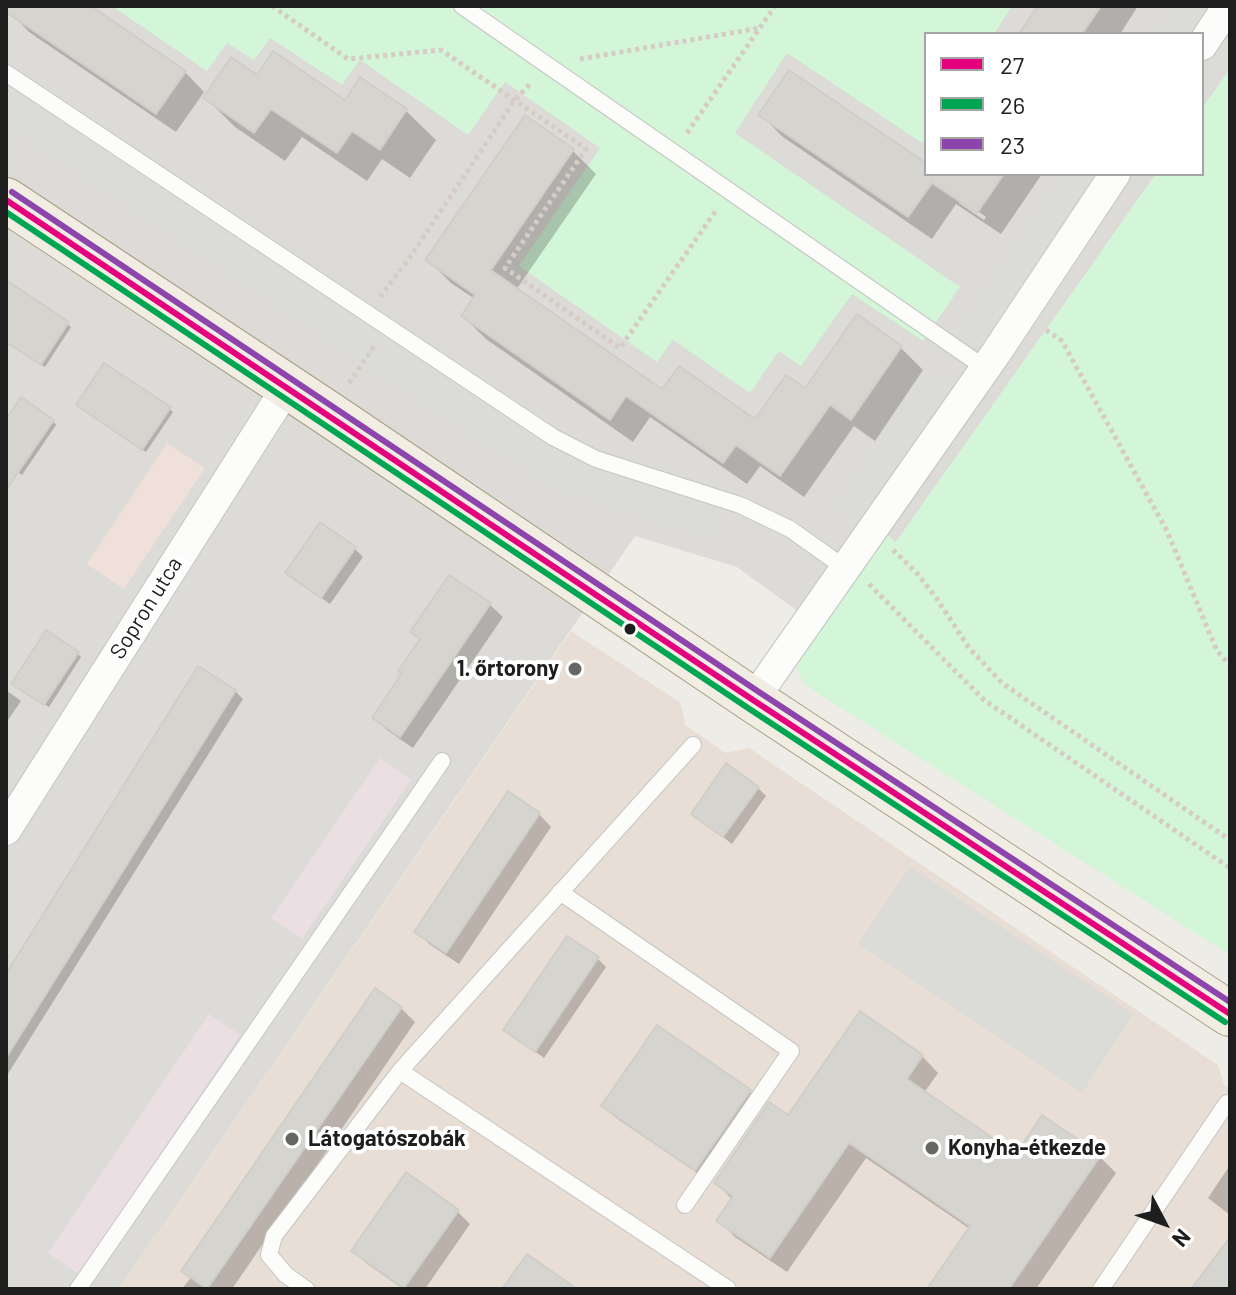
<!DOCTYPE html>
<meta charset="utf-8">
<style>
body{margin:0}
#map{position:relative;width:1236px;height:1295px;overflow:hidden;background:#edece6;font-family:Barlow,sans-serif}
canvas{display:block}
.frame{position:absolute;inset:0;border:8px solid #1e1e1e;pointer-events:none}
.legend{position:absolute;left:924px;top:32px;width:280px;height:144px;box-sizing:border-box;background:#fff;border:2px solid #a5a5a5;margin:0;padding:10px 14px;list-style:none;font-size:24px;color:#1e1e1e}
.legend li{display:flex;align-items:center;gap:16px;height:40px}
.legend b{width:40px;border:2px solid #a5a5a5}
.north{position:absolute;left:1124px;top:1183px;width:80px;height:80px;-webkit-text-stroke:6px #fff;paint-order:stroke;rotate:131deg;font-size:22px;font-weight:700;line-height:32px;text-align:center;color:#1e1e1e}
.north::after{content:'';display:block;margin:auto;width:28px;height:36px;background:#1e1e1e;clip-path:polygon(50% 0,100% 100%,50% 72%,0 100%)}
</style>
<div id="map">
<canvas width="1236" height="1295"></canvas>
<div class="frame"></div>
<ul class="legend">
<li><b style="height:10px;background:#e5007d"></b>27</li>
<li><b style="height:10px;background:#00a651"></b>26</li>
<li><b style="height:10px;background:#8e44ad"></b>23</li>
</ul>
<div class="north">N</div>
</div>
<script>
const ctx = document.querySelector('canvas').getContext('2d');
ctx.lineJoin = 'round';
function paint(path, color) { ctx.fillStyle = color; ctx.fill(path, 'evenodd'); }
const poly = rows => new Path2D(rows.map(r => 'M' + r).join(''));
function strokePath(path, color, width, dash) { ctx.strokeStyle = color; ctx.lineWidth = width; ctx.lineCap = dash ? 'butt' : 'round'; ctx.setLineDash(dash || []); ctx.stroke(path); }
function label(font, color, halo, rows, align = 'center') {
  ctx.font = font + ' Barlow,sans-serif'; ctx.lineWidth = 8; ctx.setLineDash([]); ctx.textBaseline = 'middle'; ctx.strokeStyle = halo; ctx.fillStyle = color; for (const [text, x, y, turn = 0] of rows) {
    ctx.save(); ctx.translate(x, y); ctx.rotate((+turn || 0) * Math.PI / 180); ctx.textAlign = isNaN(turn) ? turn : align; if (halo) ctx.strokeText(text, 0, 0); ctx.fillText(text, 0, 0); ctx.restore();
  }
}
const residential = poly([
 [6,6,1230,6,1230,69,1202,109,1202,34,926,34,926,174,1156,174,896,542,883,532,817,625,737,567,635,536,119,1289,6,1289]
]);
const commercial = poly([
 [167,443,205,468,124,589,87,564]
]);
const industrial = poly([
 [380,758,411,780,302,939,271,918],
 [209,1014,240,1035,79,1274,48,1253]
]);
const military = poly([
 [571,631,681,703,685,725,726,753,749,748,1218,1065,1224,1085,1230,1089,1230,1289,119,1289]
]);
const park = poly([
 [112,6,753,6,757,8,759,6,1012,6,994,34,926,34,926,137,922,143,787,53,735,133,960,287,923,341,852,294,801,366,779,351,750,393,673,340,657,362,519,266,600,148,505,82,468,135,360,60,342,85,270,38,254,60,227,43,207,71],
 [1230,69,1230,955,805,685,797,670,801,650,882,532,896,542,1156,174,1202,174,1202,109]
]);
const parking = poly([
 [1178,6,1228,6,1202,34,1160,34],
 [6,73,553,437,723,499,711,537,581,496,533,472,6,123],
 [1066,174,1115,174,996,353,961,331],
 [929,376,962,401,870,532,837,508],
 [910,866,1133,1014,1082,1093,858,944]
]);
const shadow = poly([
 [14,6,88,6,185,72,204,92,176,132,29,32,10,12],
 [1040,6,1138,6,1120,34,1027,34],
 [258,78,345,103,361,80,406,111,436,140,410,178,382,159,367,181,302,137,285,161,235,127,206,98],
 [760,114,926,166,926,174,1042,174,1001,234,956,204,932,239,783,137],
 [959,198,986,217,984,220,959,203],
 [525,118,573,151,596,174,516,290,662,392,756,421,806,391,900,347,923,370,875,441,854,426,804,497,760,466,747,484,650,417,633,442,486,339,463,316,475,299,451,283,428,260],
 [6,283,71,327,45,367,6,341],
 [82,409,169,409,173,412,146,452],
 [53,421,56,425,22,475,6,464,6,423],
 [355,549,363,557,330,604,288,573],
 [449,577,490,605,503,617,413,748,387,730,374,718,404,674,421,641,412,632],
 [78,654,81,657,49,707,17,687],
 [6,690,21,701,6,723],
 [235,691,243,699,6,1077,6,976],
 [758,788,766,796,732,844,693,814],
 [539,814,551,827,459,964,429,944,417,931],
 [598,959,606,967,544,1058,506,1030],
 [401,1008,415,1022,232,1289,182,1289],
 [922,1056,938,1073,924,1093,1016,1156,1043,1118,1100,1157,1116,1173,1036,1289,929,1289,970,1229,866,1158,787,1272,735,1237,719,1220,733,1200,716,1183,789,1118],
 [750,1091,762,1104,709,1181,616,1118,604,1105],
 [1230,1165,1230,1215,1208,1198],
 [406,1175,458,1212,470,1224,425,1289,403,1289,366,1263,354,1250]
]);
const building = poly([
 [6,6,91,6,186,71,156,114,6,12,6,6],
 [1038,6,1101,6,1082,34,1019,34,1038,6],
 [273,51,345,100,360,77,407,109,380,150,352,131,337,153,271,109,254,133,203,98,231,57,257,75,273,51],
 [789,70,926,163,926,174,1004,174,977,213,932,183,908,217,758,115,789,70],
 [525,115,574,149,491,270,662,389,679,366,755,419,786,375,805,388,857,314,902,346,851,420,830,405,780,476,736,445,723,463,626,396,610,420,461,316,475,295,425,260,525,115],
 [6,280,69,322,41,365,6,342,6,280],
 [104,363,171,407,142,450,76,405,104,363],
 [21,397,54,420,6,490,6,419,21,397],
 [320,522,356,547,321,598,285,573,320,522],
 [449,575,491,603,400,737,372,718,402,673,398,671,420,639,410,632,449,575],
 [46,630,79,652,44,705,11,684,46,630],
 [198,666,236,690,6,1058,6,974,198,666],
 [726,763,759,787,723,837,691,814,726,763],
 [508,791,540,813,446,953,414,932,508,791],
 [567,936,599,957,535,1052,503,1030,567,936],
 [375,988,402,1007,207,1289,181,1271,375,988],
 [860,1011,923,1055,907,1079,1016,1154,1042,1115,1101,1155,1009,1289,927,1289,970,1226,849,1143,770,1258,716,1221,733,1196,714,1183,769,1102,788,1115,860,1011],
 [657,1025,751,1090,695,1171,601,1106,657,1025],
 [406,1172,459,1210,404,1288,351,1251,406,1172],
 [1230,1237,1230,1289,1191,1289,1230,1237],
 [527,1254,577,1289,502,1289,527,1254]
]);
const path = poly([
 [272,6,348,59,441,50,586,149,505,268,620,348,717,209],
 [580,59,760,28],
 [687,133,775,6],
 [380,297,410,257,515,100,531,83],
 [1046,330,1062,341,1167,531,1217,651,1230,665],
 [349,383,375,345],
 [893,550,916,572,937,599,969,648,1002,683,1230,840],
 [869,584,984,700,1230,868]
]);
const service = poly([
 [462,6,985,368],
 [6,73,553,437,596,459,740,505,790,529,845,568],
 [693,745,400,1071,728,1289],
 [560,892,791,1051,685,1205],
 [78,1289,442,761],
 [306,1289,286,1275,269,1255,274,1236,400,1071],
 [1101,1289,1227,1103]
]);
const minor = poly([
 [1202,45,1228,6],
 [753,700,996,353,1115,174],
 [6,830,287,387]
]);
const primary = poly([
 [6,200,329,414,753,700,1230,1014]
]);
const bus1 = poly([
 [6,200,753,700,1230,1014]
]);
const bus2 = poly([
 [6,212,748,708,1225,1022]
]);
const bus3 = poly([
 [12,192,759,692,1230,1002]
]);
const markers = [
 [630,629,7,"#1e1e1e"],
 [575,669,8,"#666664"],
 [292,1139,8,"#666664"],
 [932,1148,8,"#666664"]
];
const streetNames = [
 ["Sopron utca",146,608,-58]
];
const poiNames = [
 ["1. őrtorony",559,669,"right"],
 ["Látogatószobák",308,1139],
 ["Konyha-étkezde",948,1148]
];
paint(residential, '#dcdbd8');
paint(commercial, '#f0e0da');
paint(industrial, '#ebdfe4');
paint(military, '#e8ded5');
paint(park, '#d3f5d8');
paint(parking, '#dbdbd8');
paint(shadow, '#0003');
paint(building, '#d6d4cf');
strokePath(building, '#d0cec8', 2);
strokePath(service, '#c5c5c2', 18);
strokePath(minor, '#c5c5c2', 32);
strokePath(primary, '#a39d82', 46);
strokePath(path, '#d7cbc6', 5, [4, 4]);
strokePath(service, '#fcfcfb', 16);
strokePath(minor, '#fcfcfb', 30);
strokePath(primary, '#f1ede3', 44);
strokePath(bus1, '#e5007d', 6);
strokePath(bus2, '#00a651', 6);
strokePath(bus3, '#8e44ad', 6);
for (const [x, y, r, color] of markers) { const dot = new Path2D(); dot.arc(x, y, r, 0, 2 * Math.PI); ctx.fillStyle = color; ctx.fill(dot); strokePath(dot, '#fff', 3); }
label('22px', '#1e1e1e', '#fff', streetNames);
label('bold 22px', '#1e1e1e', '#fff', poiNames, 'left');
</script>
